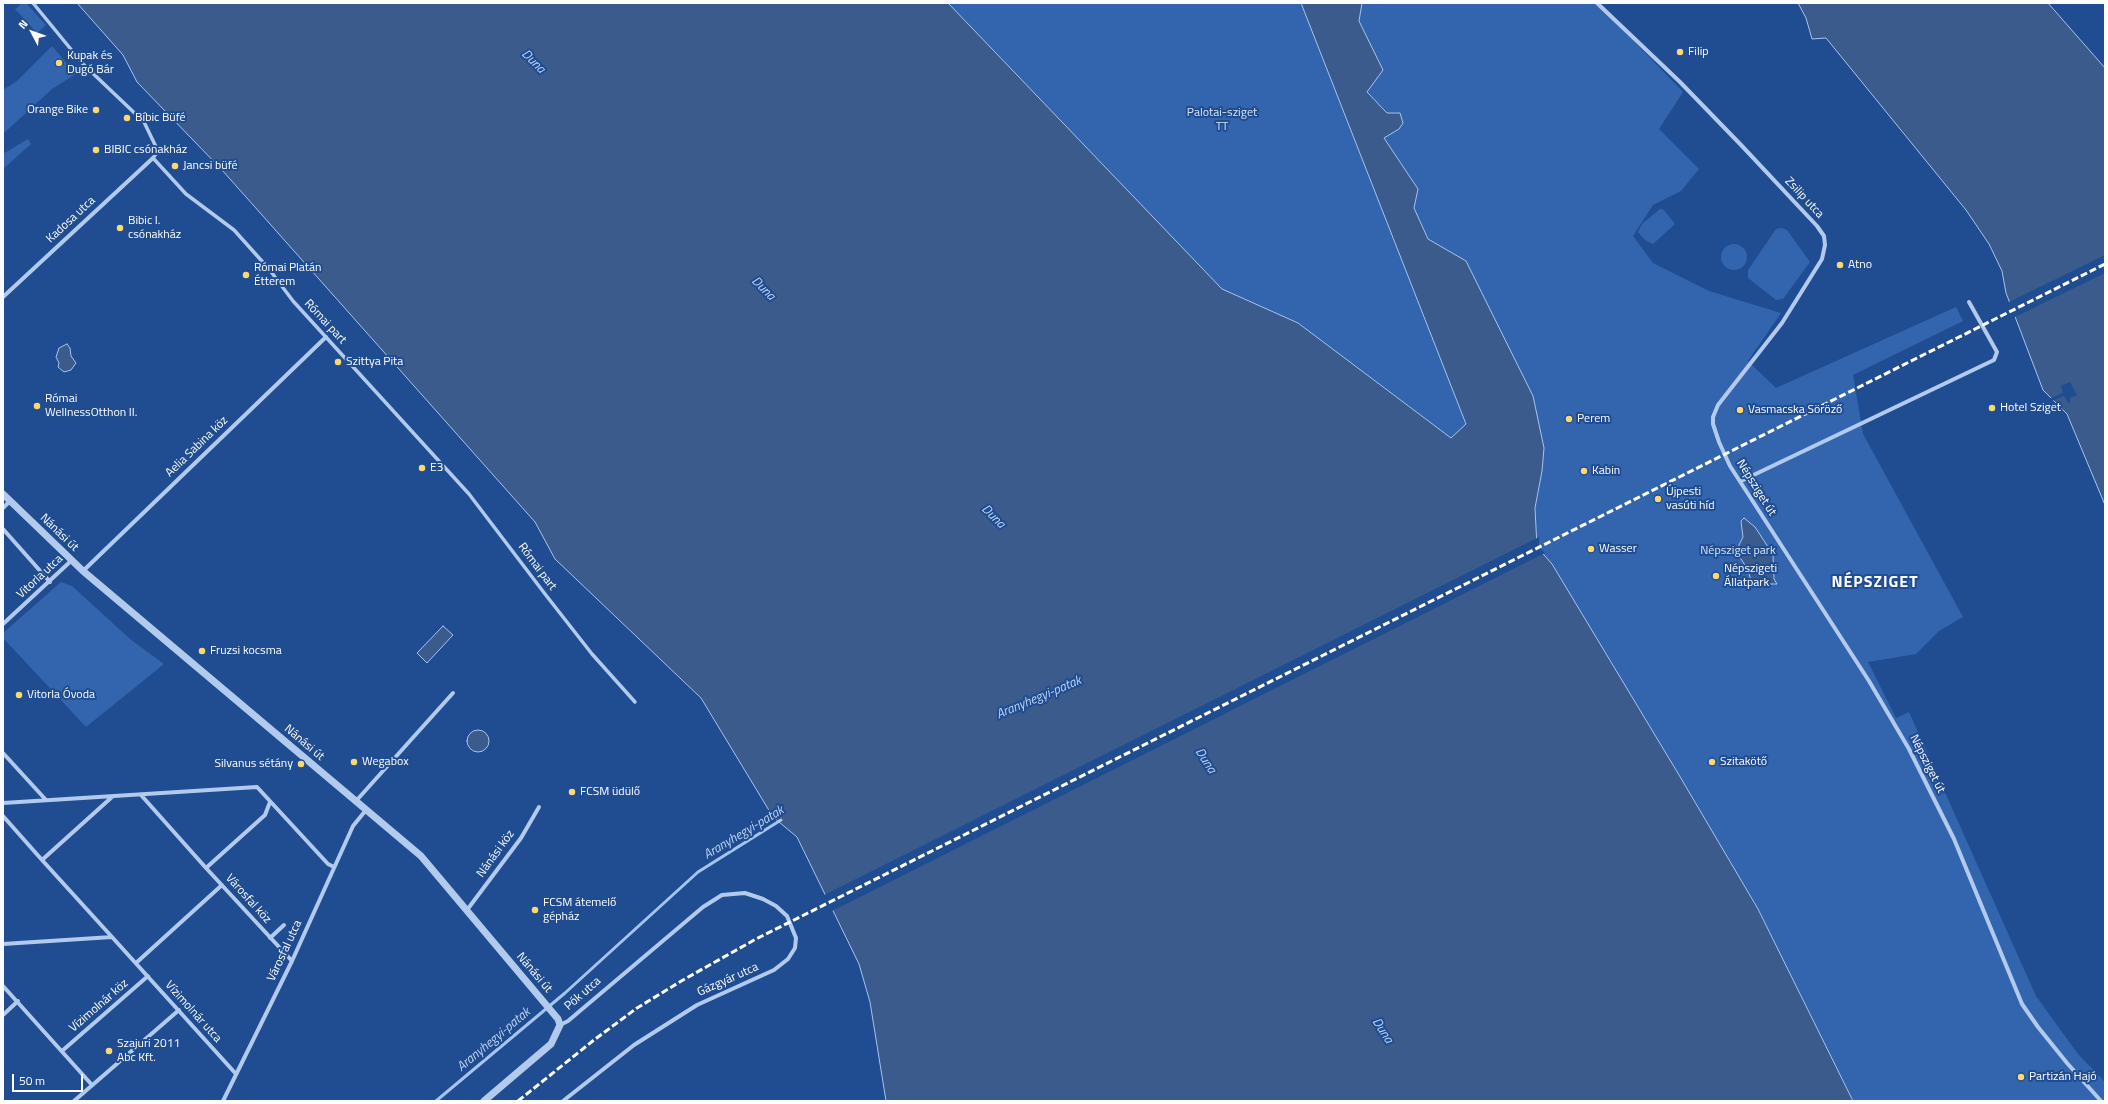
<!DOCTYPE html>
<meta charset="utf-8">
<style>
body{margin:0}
#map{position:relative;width:2108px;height:1104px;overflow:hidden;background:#204c91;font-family:"Titillium Web",sans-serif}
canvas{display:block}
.frame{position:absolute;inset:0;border:4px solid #fff;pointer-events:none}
.north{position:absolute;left:12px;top:12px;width:40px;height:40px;-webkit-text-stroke:3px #204c91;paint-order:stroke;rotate:311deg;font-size:11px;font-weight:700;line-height:16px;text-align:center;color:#fff}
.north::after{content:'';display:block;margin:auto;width:14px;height:18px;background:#fff;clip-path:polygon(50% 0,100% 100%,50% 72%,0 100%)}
.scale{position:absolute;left:12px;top:1074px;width:71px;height:18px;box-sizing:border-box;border:2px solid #fff;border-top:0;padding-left:5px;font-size:12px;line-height:14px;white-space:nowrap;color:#fff;-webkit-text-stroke:3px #204c91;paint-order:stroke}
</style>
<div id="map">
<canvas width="2108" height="1104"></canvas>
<div class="frame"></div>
<div class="north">N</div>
<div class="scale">50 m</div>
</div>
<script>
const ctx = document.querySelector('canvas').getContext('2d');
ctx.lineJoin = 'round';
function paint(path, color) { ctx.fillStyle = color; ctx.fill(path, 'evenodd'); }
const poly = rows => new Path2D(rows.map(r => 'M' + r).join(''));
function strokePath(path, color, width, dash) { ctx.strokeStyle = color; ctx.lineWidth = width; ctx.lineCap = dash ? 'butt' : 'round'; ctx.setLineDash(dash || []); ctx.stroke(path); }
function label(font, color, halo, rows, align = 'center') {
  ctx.font = font + ' "Titillium Web",sans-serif'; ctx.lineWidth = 4; ctx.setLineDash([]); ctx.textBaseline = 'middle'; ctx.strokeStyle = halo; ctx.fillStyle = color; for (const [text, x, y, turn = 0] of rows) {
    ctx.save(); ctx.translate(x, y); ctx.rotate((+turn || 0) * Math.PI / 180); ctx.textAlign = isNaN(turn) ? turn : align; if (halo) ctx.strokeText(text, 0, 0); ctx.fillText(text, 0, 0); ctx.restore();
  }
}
const green = poly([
 [22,3,26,3,46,25,37,33,15,9],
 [948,3,1301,3,1466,424,1451,438,1298,323,1222,290],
 [1362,3,1597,3,1683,92,1659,129,1699,169,1681,191,1653,205,1633,236,1653,263,1709,291,1781,313,1748,361,1776,388,1956,307,1963,321,1853,375,1863,434,1963,617,1939,631,1916,654,1868,662,1896,718,1909,712,2036,996,2078,1054,2105,1082,2105,1101,1853,1101,1758,909,1679,775,1537,547,1535,508,1539,490,1466,262,1428,239,1414,208,1418,189,1384,138,1399,129,1403,123,1387,113,1367,92,1359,21],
 [52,46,76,74,52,89,3,134,3,90,17,81],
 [28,139,31,144,3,169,3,154],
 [1660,209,1664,210,1675,224,1653,244,1645,240,1638,232,1642,224],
 [1782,228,1787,230,1810,262,1783,299,1776,300,1748,278,1748,270,1776,229],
 '1721 257a13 13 0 1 1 26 0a13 13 0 1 1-26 0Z',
 [61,582,72,586,130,639,164,664,86,727,3,638,3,633]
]);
const water = poly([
 [77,3,948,3,1222,289,1298,323,1451,438,1466,424,1301,3,1362,3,1359,21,1383,70,1367,92,1387,113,1400,113,1403,123,1399,129,1384,138,1418,189,1414,208,1428,239,1466,261,1533,396,1544,448,1542,471,1535,508,1537,547,1552,564,1679,775,1758,909,1853,1101,886,1101,870,1002,859,964,797,837,773,817,701,698,555,559,535,522,222,170,137,82,123,55,77,3],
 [1798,3,2048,3,2105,68,2105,505,2067,414,2043,390,2006,293,2002,271,1989,244,1966,210,1826,38,1812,39,1806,18,1798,3],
 [67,344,70,348,71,356,76,363,71,370,64,372,58,367,59,363,56,357,59,348,67,344],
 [1744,518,1755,527,1770,550,1769,553,1773,555,1774,579,1777,584,1758,584,1751,580,1747,568,1739,556,1739,545,1743,537,1741,521,1744,518],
 [443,626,453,635,427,663,417,653,443,626],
 '467 741a11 11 0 1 1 22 0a11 11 0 1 1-22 0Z'
]);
const pier = poly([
 [2105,255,2105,273,2013,318,2007,303],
 [2070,382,2077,395,2070,398,2070,402,2068,403,2064,396,2052,401,2049,399,2063,393,2061,386],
 [1539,537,1539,547,1545,553,832,911,824,895]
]);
const stream = poly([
 [436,1101,565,993,698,872,781,820]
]);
const pedestrian = poly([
 [33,3,83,64,144,122,158,151,153,158,186,194,234,230,269,269,293,301,469,494,545,594,592,654,635,702]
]);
const minor = poly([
 [1597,3,1680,82,1742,146,1817,226,1824,236,1825,245,1822,259,1782,323,1718,405,1713,417,1713,424,1719,442,1730,466,1869,681,1909,749,1954,839,2022,1004,2038,1027,2067,1063,2101,1101],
 [3,297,153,158],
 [1741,481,1994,360,1997,352,1969,302],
 [3,508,10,501],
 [3,529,50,582],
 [83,571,326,337],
 [3,624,72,560],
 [3,753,46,800],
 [141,795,206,868,265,815,270,802],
 [356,801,453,693],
 [3,803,257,787,328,864,334,867],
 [3,816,42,860,112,797],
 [42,860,112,937],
 [206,868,292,961],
 [467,910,521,838,539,807],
 [270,938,284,925],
 [3,944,112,937,236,1074],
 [136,963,222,885],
 [3,986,92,1085],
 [3,1015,18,1001],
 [560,1025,568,1021,703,907,722,895,745,893,763,899,776,906,787,916,796,938,795,948,788,959,774,970,697,1005,634,1045,563,1101],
 [62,1051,148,976],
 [74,1101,179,1010],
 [223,1101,292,961,353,826,366,810]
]);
const tertiary = poly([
 [3,494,83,571,421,856,558,1019,560,1025,551,1044,484,1101]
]);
const rail = poly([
 [518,1101,594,1040,637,1008,683,980,756,939,2105,264]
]);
const markers = [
 [1680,52,4,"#fbd972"],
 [59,63,4,"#fbd972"],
 [96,110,4,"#fbd972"],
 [127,118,4,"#fbd972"],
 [96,150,4,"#fbd972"],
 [175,166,4,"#fbd972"],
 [120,228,4,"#fbd972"],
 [1840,265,4,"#fbd972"],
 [246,275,4,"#fbd972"],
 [338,362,4,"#fbd972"],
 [37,406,4,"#fbd972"],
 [1992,408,4,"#fbd972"],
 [1740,410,4,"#fbd972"],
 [1569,419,4,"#fbd972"],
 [422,468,4,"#fbd972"],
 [1584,471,4,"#fbd972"],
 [1658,499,4,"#fbd972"],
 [1591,549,4,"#fbd972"],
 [1716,576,4,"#fbd972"],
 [202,651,4,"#fbd972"],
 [19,695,4,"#fbd972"],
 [354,762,4,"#fbd972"],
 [1712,762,4,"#fbd972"],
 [301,764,4,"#fbd972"],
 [572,792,4,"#fbd972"],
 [535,910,4,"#fbd972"],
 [109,1051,4,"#fbd972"],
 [2021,1077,4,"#fbd972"]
];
const poiNames = [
 ["Filip",1688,52],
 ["Kupak és",67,56],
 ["Dugó Bár",67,70],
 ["Orange Bike",88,110,"right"],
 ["Bíbic Büfé",135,118],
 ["BIBIC csónakház",104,150],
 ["Jancsi büfé",183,166],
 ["Bibic I.",128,221],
 ["csónakház",128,235],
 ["Atno",1848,265],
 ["Római Platán",254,268],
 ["Étterem",254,282],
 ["Szittya Pita",346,362],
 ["Római",45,399],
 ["WellnessOtthon II.",45,413],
 ["Hotel Sziget",2000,408],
 ["Vasmacska Söröző",1748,410],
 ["Perem",1577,419],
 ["E3",430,468],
 ["Kabin",1592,471],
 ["Újpesti",1666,492],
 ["vasúti híd",1666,506],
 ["Wasser",1599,549],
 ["Népszigeti",1724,569],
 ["Állatpark",1724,583],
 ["Fruzsi kocsma",210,651],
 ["Vitorla Óvoda",27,695],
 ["Wegabox",362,762],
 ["Szitakötő",1720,762],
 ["Silvanus sétány",293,764,"right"],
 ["FCSM üdülő",580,792],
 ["FCSM átemelő",543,903],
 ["gépház",543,917],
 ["Szajuri 2011",117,1044],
 ["Abc Kft.",117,1058],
 ["Partizán Hajó",2029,1077]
];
const parkNames = [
 ["Palotai-sziget",1222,113],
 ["TT",1222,127],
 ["Népsziget park",1738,551]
];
const streetNames = [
 ["Zsilip utca",1804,198,47],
 ["Kadosa utca",71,220,-43],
 ["Római part",325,322,47],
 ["Aelia Sabina köz",197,447,-44],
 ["Népsziget út",1756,488,58],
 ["Nánási út",59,533,44],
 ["Római part",537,567,53],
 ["Vitorla utca",40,577,-43],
 ["Nánási út",304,743,40],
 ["Népsziget út",1927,764,63],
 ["Nánási köz",496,854,-54],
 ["Városfal köz",248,899,48],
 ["Városfal utca",285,951,-65],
 ["Nánási út",534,973,50],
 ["Gázgyár utca",728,980,-24],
 ["Pók utca",583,994,-41],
 ["Vízimolnár köz",99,1006,-41],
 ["Vízimolnár utca",193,1012,48]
];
const waterNames = [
 ["Duna",533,62,45],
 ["Duna",763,289,45],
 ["Duna",993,517,45],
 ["Aranyhegyi-patak",1039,698,-23],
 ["Duna",1205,761,57],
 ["Aranyhegyi-patak",744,833,-31],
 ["Duna",1382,1031,57],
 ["Aranyhegyi-patak",494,1040,-40]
];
const districtNames = [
 ["NÉPSZIGET",1875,583]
];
paint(green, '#3365af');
paint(water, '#3b5b8d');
strokePath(water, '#a5c4ef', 1);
paint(pier, '#204c91');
strokePath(stream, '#a5c4ef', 3);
strokePath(pedestrian, '#b1caed', 3.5);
strokePath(minor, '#b1caed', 4);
strokePath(tertiary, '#b1caed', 7);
strokePath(rail, '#fff', 3, [7, 3]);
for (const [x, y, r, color] of markers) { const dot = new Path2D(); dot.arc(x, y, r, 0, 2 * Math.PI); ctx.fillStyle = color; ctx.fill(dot); strokePath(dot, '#204c91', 1.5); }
label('12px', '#fff', '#204c91', poiNames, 'left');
label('12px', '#d7e5fa', '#204c91', parkNames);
label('12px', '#fff', '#204c91', streetNames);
label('italic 13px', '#bdd4f4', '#204c91', waterNames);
ctx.letterSpacing = '1px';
label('bold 16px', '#fff', '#204c91', districtNames);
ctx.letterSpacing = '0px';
</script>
